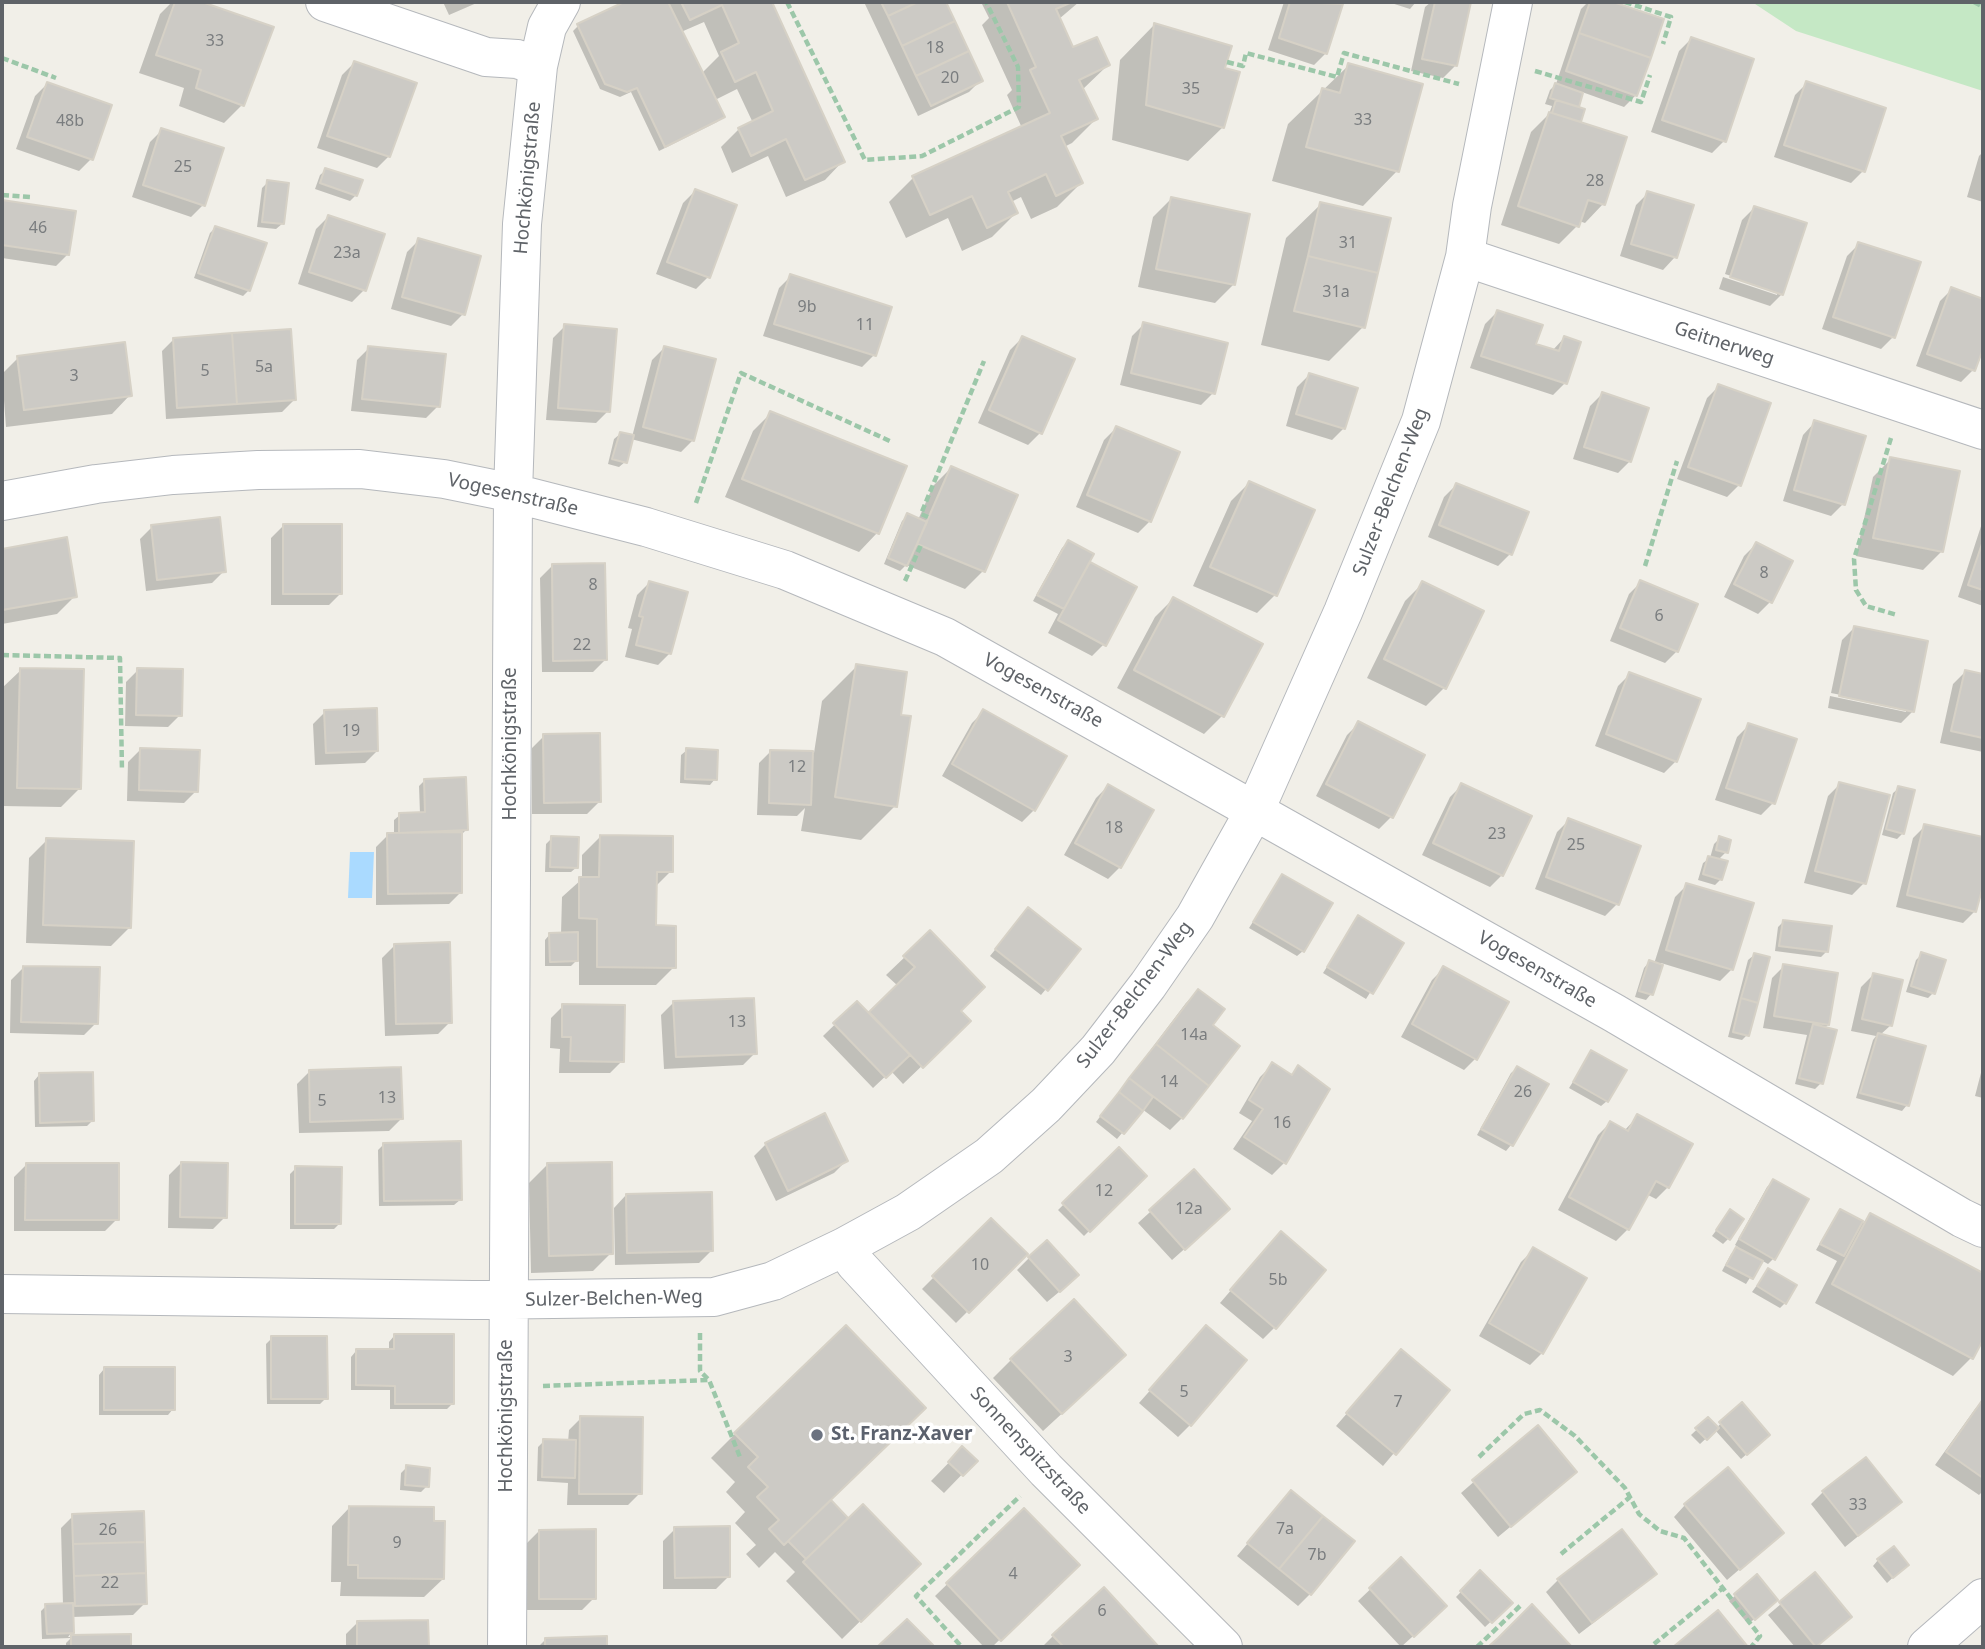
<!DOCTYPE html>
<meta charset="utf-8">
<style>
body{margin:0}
#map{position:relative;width:1985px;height:1649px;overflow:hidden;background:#f1efe8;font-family:"Noto Sans",sans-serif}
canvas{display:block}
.frame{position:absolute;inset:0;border:4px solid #5f6368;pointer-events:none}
</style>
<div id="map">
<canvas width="1985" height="1649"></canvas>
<div class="frame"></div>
</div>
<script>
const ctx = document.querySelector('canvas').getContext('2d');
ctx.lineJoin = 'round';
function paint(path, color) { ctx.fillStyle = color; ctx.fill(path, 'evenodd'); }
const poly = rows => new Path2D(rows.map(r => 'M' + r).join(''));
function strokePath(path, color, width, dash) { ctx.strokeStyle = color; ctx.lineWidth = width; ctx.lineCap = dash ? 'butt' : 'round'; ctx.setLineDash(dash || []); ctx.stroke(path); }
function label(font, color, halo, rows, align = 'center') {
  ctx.font = font + ' "Noto Sans",sans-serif'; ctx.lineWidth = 7; ctx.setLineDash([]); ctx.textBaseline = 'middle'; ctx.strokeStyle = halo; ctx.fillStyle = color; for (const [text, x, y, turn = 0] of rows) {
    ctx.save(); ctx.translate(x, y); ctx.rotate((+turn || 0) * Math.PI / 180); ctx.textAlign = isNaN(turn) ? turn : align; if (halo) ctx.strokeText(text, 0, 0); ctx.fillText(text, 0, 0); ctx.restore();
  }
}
const green = poly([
 [1752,2,1983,2,1983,91,1796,31]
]);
const water = poly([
 [350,852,374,852,372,898,348,898]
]);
const shadow = poly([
 [172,2,196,2,272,28,242,105,224,123,179,106,184,88,139,73,160,14],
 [443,2,479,2,449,15],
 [628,2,770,2,843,161,825,180,786,197,768,156,732,173,721,147,739,129,753,123,737,89,715,100,723,116,717,122,659,151,631,92,620,97,600,89,573,31,578,26],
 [704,22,719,56,702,73,681,32],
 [864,2,944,2,981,80,969,92,918,116],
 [981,2,1079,2,1059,19,1073,50,1108,65,1082,90,1096,119,1072,143,1064,147,1081,183,1057,207,1031,219,1021,197,1011,202,1016,213,992,237,962,251,948,218,906,238,889,202,913,178,1022,128,1007,95,1012,90,982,25,989,18],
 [1284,2,1332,2,1341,5,1326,53,1314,65,1268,50],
 [1388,2,1416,2,1410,9],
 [1431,2,1469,2,1455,66,1443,78,1411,71,1425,7],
 [1588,2,1607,2,1662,21,1636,95,1624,107,1582,92,1576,108,1583,110,1579,123,1603,204,1585,223,1579,221,1577,226,1559,244,1501,225,1531,132,1549,114,1552,106,1545,104,1550,90,1556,84,1581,9],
 [1154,25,1223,127,1188,161,1112,140,1120,60],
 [1691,39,1724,141,1712,153,1651,132,1679,51],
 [354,63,389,156,377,168,317,148,342,75],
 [1349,65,1397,171,1363,206,1272,181,1288,124],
 [1807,83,1863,171,1851,183,1774,157,1795,95],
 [47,84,91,159,79,171,16,149,35,96],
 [162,130,203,205,191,217,132,197,150,142],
 [1983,152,1983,202,1967,197,1979,156],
 [326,170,356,195,350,201,315,189,320,175],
 [268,182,282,224,276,229,257,227,262,188],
 [695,191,708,277,696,289,656,274,683,203],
 [1648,193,1691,207,1675,257,1663,270,1620,256,1636,205],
 [1171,199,1233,285,1215,303,1138,287,1153,217],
 [2,202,74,213,68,254,56,266,2,258],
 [1321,204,1363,327,1329,361,1261,345,1286,238],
 [1754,208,1782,294,1770,306,1719,289,1723,277,1777,295,1777,291,1725,274,1742,220],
 [328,217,364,290,352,302,298,284,316,229],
 [215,228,249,290,243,296,194,278,210,233],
 [419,240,463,314,451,326,391,309,407,252],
 [1859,244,1893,337,1881,349,1822,329,1847,256],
 [791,276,874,355,862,367,763,336,779,288],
 [1952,289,1983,301,1983,344,1973,370,1961,382,1916,366,1940,301],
 [1497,312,1534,345,1552,351,1564,338,1565,383,1553,395,1470,368,1485,324],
 [1144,324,1213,393,1201,405,1120,385,1132,336],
 [565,326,608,411,596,423,546,420,553,338],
 [1022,338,1040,433,1028,445,978,423,1010,350],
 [174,339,294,400,282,412,166,419,162,351],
 [369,348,438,406,426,418,351,411,357,360],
 [664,348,693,440,681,452,631,439,625,462,619,467,608,464,614,439,620,434,632,437,652,360],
 [18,358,130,395,112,414,6,427,2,374],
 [1309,375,1344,428,1332,440,1286,426,1297,387],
 [1719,386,1769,404,1739,485,1727,497,1677,479,1707,398],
 [1602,394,1630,461,1618,473,1573,459,1590,406],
 [771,413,904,467,877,533,859,552,725,497,753,431],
 [1815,422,1843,504,1831,516,1783,501,1803,435],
 [1116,428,1150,521,1138,533,1076,507,1104,440],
 [1891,459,1941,552,1923,570,1856,556,1873,477],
 [951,468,983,571,965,589,906,565,900,571,884,564,902,521,908,515,918,520,933,486],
 [1249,483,1313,511,1275,595,1257,613,1193,586,1231,501],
 [1456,485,1510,554,1498,566,1428,537,1444,497],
 [1983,520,1983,606,1958,597],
 [283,526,341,593,329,605,271,605,271,538],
 [152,527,224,571,212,583,146,591,140,539],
 [66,539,75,596,57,614,2,624,2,551],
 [1068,542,1084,570,1091,564,1104,644,1092,656,1048,633,1058,614,1033,601,1062,548],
 [1756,544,1770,602,1758,614,1724,597,1744,556],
 [552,566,605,660,593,672,542,672,540,578],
 [1641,582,1677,651,1665,663,1610,641,1629,594],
 [649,583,670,653,658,665,625,657,632,629,628,628,637,595],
 [1423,583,1444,688,1426,706,1367,678,1405,601],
 [1173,599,1222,716,1204,734,1117,688,1155,617],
 [1854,628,1913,711,1901,723,1828,708,1830,696,1906,712,1906,708,1831,693,1842,640],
 [857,666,899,716,895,806,861,840,801,831,805,808,797,816,757,815,759,763,771,751,814,753,822,701],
 [21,670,80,788,61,807,2,806,2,688],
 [138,670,180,715,168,727,125,726,126,682],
 [1965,672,1983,676,1983,752,1940,743,1953,684],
 [1630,674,1676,761,1664,773,1595,746,1618,686],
 [984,711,1034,810,1022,822,942,776,972,723],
 [325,712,377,751,365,763,315,765,313,724],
 [1359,723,1391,817,1379,829,1316,796,1347,735],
 [1749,725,1773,803,1761,815,1715,800,1737,737],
 [544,736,599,802,587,814,532,814,532,748],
 [140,750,196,791,184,803,127,801,128,762],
 [687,750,715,779,710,785,680,783,681,755],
 [425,780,466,830,460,836,461,892,449,904,376,905,376,847,388,835,394,834,394,820,400,815,420,814,419,786],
 [1840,784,1864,883,1852,895,1804,883,1828,796],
 [1462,785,1502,875,1490,887,1422,855,1450,797],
 [1108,786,1120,867,1108,879,1064,855,1096,798],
 [1899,788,1903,833,1897,839,1882,835,1893,793],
 [1569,820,1617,904,1605,916,1535,889,1557,832],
 [1925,826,1983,839,1983,879,1975,911,1963,923,1896,907,1913,838],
 [600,837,671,871,655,887,655,927,674,967,656,985,579,985,579,958,571,966,545,966,545,940,550,934,561,934,562,897,582,879,582,855],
 [552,838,577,867,571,872,545,872,546,844],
 [1720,838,1726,852,1718,860,1721,879,1715,885,1698,880,1703,863,1710,858,1714,844],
 [47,840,129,928,111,946,26,943,29,858],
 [1282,876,1303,951,1297,956,1249,928],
 [1687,885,1732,969,1720,981,1661,963,1651,994,1646,1000,1635,997,1644,968,1649,962,1654,964,1675,897],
 [1023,915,1079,949,1041,995,990,956],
 [1359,918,1401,944,1366,999,1323,973],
 [1783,922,1827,951,1821,957,1775,951,1778,927],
 [930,933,958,1011,950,1039,903,1084,891,1071,873,1088,823,1036,857,1003,868,1015,898,986,886,975],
 [394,946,450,1022,438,1034,385,1036,382,958],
 [1922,954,1933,993,1928,998,1906,992,1916,960],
 [1754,955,1747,1035,1742,1040,1728,1037,1748,960],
 [1784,966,1828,1025,1824,1029,1821,1083,1815,1089,1795,1084,1807,1035,1763,1028,1772,978],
 [23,968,96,1023,84,1035,10,1033,11,980],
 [1444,968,1476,1058,1464,1070,1401,1037,1432,980],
 [1873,975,1891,1025,1880,1035,1907,1105,1902,1111,1856,1098,1873,1040,1876,1036,1851,1031,1861,987],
 [1198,991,1211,1026,1237,1046,1182,1118,1170,1130,1142,1109,1117,1139,1096,1122,1186,1003],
 [673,1003,755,1053,743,1065,664,1069,661,1015],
 [563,1006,622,1061,610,1073,559,1073,560,1049,550,1048,551,1018],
 [1592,1052,1607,1101,1601,1106,1569,1088],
 [1272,1065,1290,1076,1298,1068,1328,1089,1284,1163,1272,1175,1233,1149,1252,1121,1239,1113,1260,1077],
 [1983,1065,1983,1098,1975,1096],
 [1517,1068,1546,1085,1511,1145,1506,1151,1477,1135,1511,1073],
 [309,1072,401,1119,389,1131,299,1133,297,1084],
 [39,1075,92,1121,87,1126,35,1127,34,1081],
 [1637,1117,1668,1187,1656,1199,1646,1194,1628,1229,1616,1241,1558,1210,1598,1135,1610,1123,1624,1131],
 [384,1144,460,1200,454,1205,379,1206,378,1150],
 [766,1144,846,1161,834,1173,776,1201,754,1156],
 [1119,1150,1144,1176,1084,1236,1058,1210],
 [181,1163,225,1217,213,1229,168,1228,169,1175],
 [548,1164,611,1253,593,1271,531,1273,529,1183],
 [26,1165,117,1219,105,1231,14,1231,14,1177],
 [296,1168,339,1224,334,1229,290,1229,290,1174],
 [1194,1172,1216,1221,1172,1260,1138,1223],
 [1773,1181,1773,1259,1768,1264,1761,1260,1746,1284,1722,1271,1731,1254,1738,1247,1735,1245,1767,1187],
 [626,1195,711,1251,699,1263,615,1265,614,1208],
 [1840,1211,1863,1223,1870,1215,1983,1275,1983,1336,1971,1358,1953,1376,1815,1303,1837,1261,1816,1250,1835,1217],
 [1730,1212,1729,1238,1723,1244,1712,1236],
 [991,1220,1025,1254,956,1323,922,1289],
 [1269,1246,1275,1327,1263,1339,1220,1303],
 [1533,1250,1542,1353,1530,1365,1479,1336,1521,1262],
 [1029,1258,1065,1287,1047,1302,1017,1270],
 [1768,1270,1785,1303,1780,1308,1752,1292],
 [1206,1327,1190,1425,1178,1437,1139,1403],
 [394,1336,453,1403,447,1409,390,1409,390,1390,351,1390,351,1357,356,1351,389,1351,389,1342],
 [272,1338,326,1398,320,1404,267,1404,266,1344],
 [1401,1351,1447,1390,1383,1466,1336,1426],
 [1011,1360,1106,1373,1043,1431,993,1378],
 [104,1369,173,1409,168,1415,99,1415,99,1375],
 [1983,1400,1983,1491,1979,1495,1935,1465,1975,1409],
 [1742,1405,1763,1440,1741,1459,1715,1430,1700,1444,1691,1435,1708,1419,1716,1428],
 [581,1418,640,1493,628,1505,567,1505,568,1483,537,1481,538,1447,544,1441,568,1442,569,1430],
 [1537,1427,1562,1484,1498,1537,1461,1493],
 [735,1434,829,1500,900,1582,842,1639,786,1581,795,1572,775,1552,759,1568,746,1554,756,1545,735,1523,745,1512,726,1492,735,1482,711,1458],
 [962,1449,975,1461,944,1493,931,1481],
 [407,1467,427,1486,421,1492,400,1490,401,1473],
 [1291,1492,1310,1594,1298,1606,1237,1556],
 [1823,1492,1900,1502,1845,1547,1811,1504],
 [1685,1505,1769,1544,1727,1580,1674,1517],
 [350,1507,432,1523,443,1579,424,1597,340,1596,341,1582,331,1582,332,1526],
 [1024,1510,1077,1565,992,1647,984,1647,935,1596],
 [73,1516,145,1603,133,1615,72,1617,72,1632,68,1637,129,1636,130,1647,66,1647,66,1643,71,1638,42,1639,41,1611,46,1606,63,1605,61,1528],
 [675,1529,728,1577,716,1589,663,1589,663,1541],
 [539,1531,594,1598,582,1610,527,1610,527,1543],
 [1401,1560,1433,1618,1401,1647,1358,1601],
 [1878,1560,1901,1570,1887,1583,1873,1566],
 [1480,1572,1511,1603,1485,1627,1456,1597],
 [1655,1573,1643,1585,1579,1634,1546,1592,1558,1580],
 [1815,1575,1850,1617,1816,1647,1795,1647,1768,1615],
 [1757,1577,1771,1606,1748,1624,1729,1601],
 [358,1622,427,1622,427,1647,346,1647,346,1634],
 [1053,1636,1156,1647,1042,1647],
 [605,1638,605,1647,538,1647,545,1640]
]);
const building = poly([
 [175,2,202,2,274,27,244,106,196,88,201,70,156,55,175,2],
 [624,2,668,2,725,117,665,147,637,88,627,92,605,84,577,24,624,2],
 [681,2,772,2,845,162,805,180,786,139,751,156,738,128,773,111,756,72,735,82,721,52,739,43,722,5,690,20,681,2],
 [881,2,918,2,888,16,881,2],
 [918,2,946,2,955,21,902,46,888,16,918,2],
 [1007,2,1072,2,1056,9,1073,47,1097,37,1110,65,1079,80,1098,119,1061,136,1083,183,1056,196,1046,174,1008,192,1018,213,987,228,972,196,930,215,912,176,1050,113,1030,70,1036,67,1007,2],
 [1290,2,1343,4,1327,54,1279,38,1290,2],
 [1435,2,1471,2,1457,66,1422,59,1435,2],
 [1590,2,1613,2,1664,19,1651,58,1579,33,1590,2],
 [955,21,969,51,916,76,902,46,955,21],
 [1154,23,1232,46,1225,68,1240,72,1224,128,1146,105,1154,23],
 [1579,33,1651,58,1637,96,1566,71,1579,33],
 [1691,37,1754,59,1726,142,1662,120,1691,37],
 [969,51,983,81,931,106,916,76,969,51],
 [354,61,417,83,390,157,327,136,354,61],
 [1348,63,1423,84,1399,172,1306,147,1322,88,1340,93,1348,63],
 [1806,81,1886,108,1865,172,1784,145,1806,81],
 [47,82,112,105,93,160,27,137,47,82],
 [1555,83,1583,93,1579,107,1550,98,1555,83],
 [1556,100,1585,109,1581,122,1552,113,1556,100],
 [1549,112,1627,137,1605,205,1588,200,1579,227,1518,206,1549,112],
 [161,128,224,148,205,206,143,185,161,128],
 [325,168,363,180,357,196,320,183,325,168],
 [267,180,289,183,284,224,262,222,267,180],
 [695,189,737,205,710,278,667,262,695,189],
 [1647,191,1694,205,1677,258,1631,244,1647,191],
 [1171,197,1250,214,1235,285,1156,269,1171,197],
 [2,200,76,211,69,255,2,245,2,200],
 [1320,202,1391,218,1378,273,1308,256,1320,202],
 [1754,206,1807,223,1783,295,1730,277,1754,206],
 [328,215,385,234,366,291,309,272,328,215],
 [215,226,267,243,250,291,198,273,215,226],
 [418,238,481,256,465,315,402,297,418,238],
 [1858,242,1921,262,1895,338,1833,317,1858,242],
 [1308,256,1378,273,1365,328,1294,311,1308,256],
 [790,274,892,307,876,356,774,324,790,274],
 [1951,287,1983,299,1983,349,1975,371,1927,354,1951,287],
 [1497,310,1543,325,1536,344,1559,351,1564,336,1581,342,1567,384,1481,356,1497,310],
 [1143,322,1228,343,1215,394,1131,373,1143,322],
 [564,324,617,329,610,412,558,408,564,324],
 [291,329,296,400,237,404,232,333,291,329],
 [232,333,237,404,177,408,173,338,232,333],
 [1022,336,1075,359,1042,434,989,410,1022,336],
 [125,342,132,396,24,410,17,356,125,342],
 [368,346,446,354,440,407,362,399,368,346],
 [664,346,716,359,694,441,643,427,664,346],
 [1309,373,1358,388,1345,429,1296,414,1309,373],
 [1718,384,1771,403,1741,486,1688,467,1718,384],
 [1602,392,1649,408,1631,462,1584,447,1602,392],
 [770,411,907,466,879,534,742,479,770,411],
 [1814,420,1866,436,1845,505,1794,490,1814,420],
 [1116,426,1180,452,1151,522,1087,495,1116,426],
 [620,432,634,435,627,463,612,459,620,432],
 [1890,457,1960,471,1943,552,1873,538,1890,457],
 [951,466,1018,495,985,572,917,544,951,466],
 [1249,481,1315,510,1277,596,1210,567,1249,481],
 [1456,483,1529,512,1512,555,1439,525,1456,483],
 [907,513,927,522,907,566,888,558,907,513],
 [220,517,226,572,157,580,151,525,220,517],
 [283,524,342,524,342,594,283,594,283,524],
 [67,537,77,597,2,610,2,549,67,537],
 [1068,540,1094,554,1064,609,1037,595,1068,540],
 [1983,541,1983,590,1968,585,1983,541],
 [1756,542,1793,561,1772,603,1734,584,1756,542],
 [1090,562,1137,587,1106,646,1058,620,1090,562],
 [605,563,607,660,553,661,552,564,605,563],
 [1640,580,1698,604,1678,652,1620,628,1640,580],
 [649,581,688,592,671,654,636,645,643,617,639,616,649,581],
 [1422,581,1484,611,1446,689,1384,659,1422,581],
 [1173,597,1263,644,1224,717,1134,670,1173,597],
 [1854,626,1928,641,1914,712,1839,696,1854,626],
 [856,664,907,672,901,715,911,716,897,807,835,797,856,664],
 [20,668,84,669,81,789,17,788,20,668],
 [137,668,183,669,182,716,136,715,137,668],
 [1965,670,1983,674,1983,738,1951,731,1965,670],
 [1629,672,1701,699,1677,762,1606,734,1629,672],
 [377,708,378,751,326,753,324,710,377,708],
 [983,709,1067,756,1035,811,952,764,983,709],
 [1358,721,1425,755,1393,818,1326,784,1358,721],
 [1748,723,1797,739,1775,804,1726,788,1748,723],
 [600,733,601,802,544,803,543,734,600,733],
 [140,748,200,750,198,792,139,790,140,748],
 [686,748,718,750,717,780,685,779,686,748],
 [770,750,813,751,811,805,769,803,770,750],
 [466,777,468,830,399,833,399,813,425,812,424,779,466,777],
 [1839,782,1890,795,1866,884,1815,871,1839,782],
 [1461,783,1532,816,1503,876,1433,843,1461,783],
 [1108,784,1154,810,1121,868,1075,843,1108,784],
 [1898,786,1915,790,1904,834,1886,829,1898,786],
 [1568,818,1641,846,1619,905,1546,877,1568,818],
 [1924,824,1983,837,1983,886,1976,912,1907,895,1924,824],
 [462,832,462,893,388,894,387,833,462,832],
 [600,835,673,836,673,872,657,872,656,925,676,926,676,968,597,967,597,919,579,918,579,877,599,877,600,835],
 [551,836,579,837,578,868,550,867,551,836],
 [1719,836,1731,840,1728,853,1716,850,1719,836],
 [46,838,134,841,131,928,43,925,46,838],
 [1708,856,1728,861,1722,880,1703,874,1708,856],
 [1282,874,1333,903,1304,952,1253,922,1282,874],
 [1686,883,1754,903,1733,970,1666,950,1686,883],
 [1028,907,1081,949,1048,991,995,949,1028,907],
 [1358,915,1404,943,1373,994,1327,967,1358,915],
 [1783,920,1832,926,1828,952,1779,946,1783,920],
 [930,930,985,987,961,1011,971,1021,923,1068,869,1012,915,967,903,956,930,930],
 [578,932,578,961,550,962,549,933,578,932],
 [450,942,452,1023,396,1024,394,944,450,942],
 [1921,952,1946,960,1935,994,1911,986,1921,952],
 [1754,953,1770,957,1758,1003,1741,998,1754,953],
 [1649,960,1663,965,1653,995,1639,991,1649,960],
 [1783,964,1838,973,1829,1025,1774,1016,1783,964],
 [23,966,100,967,98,1024,21,1022,23,966],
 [1443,966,1509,1002,1477,1060,1412,1024,1443,966],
 [1873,973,1903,980,1892,1026,1862,1019,1873,973],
 [1198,989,1225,1009,1213,1025,1240,1046,1209,1086,1156,1044,1198,989],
 [754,998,757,1054,676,1057,673,1001,754,998],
 [1741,998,1758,1003,1749,1036,1733,1032,1741,998],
 [857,1001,910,1055,886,1078,833,1023,857,1001],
 [562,1004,625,1005,624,1062,570,1061,571,1037,562,1037,562,1004],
 [1813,1024,1837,1030,1823,1084,1799,1078,1813,1024],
 [1878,1033,1926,1046,1909,1106,1860,1093,1878,1033],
 [1156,1044,1209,1086,1183,1119,1129,1078,1156,1044],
 [1591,1050,1627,1070,1608,1102,1573,1082,1591,1050],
 [1272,1062,1292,1075,1298,1065,1330,1089,1286,1164,1244,1137,1263,1109,1249,1100,1272,1062],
 [1517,1066,1549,1084,1513,1146,1481,1129,1517,1066],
 [401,1067,403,1119,310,1122,309,1070,401,1067],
 [93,1072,94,1121,40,1123,39,1073,93,1072],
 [1129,1078,1153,1097,1143,1111,1119,1092,1129,1078],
 [1119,1092,1143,1111,1124,1134,1100,1116,1119,1092],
 [825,1113,848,1161,788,1191,765,1143,825,1113],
 [1637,1114,1693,1144,1669,1188,1656,1181,1629,1230,1569,1197,1610,1121,1628,1131,1637,1114],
 [461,1141,462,1200,384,1201,383,1143,461,1141],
 [1119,1147,1147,1176,1090,1232,1062,1203,1119,1147],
 [181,1162,228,1163,227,1218,180,1217,181,1162],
 [612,1162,613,1254,549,1256,547,1163,612,1162],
 [26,1163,119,1163,119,1220,25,1220,26,1163],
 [295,1166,342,1167,341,1224,295,1224,295,1166],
 [1194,1169,1230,1209,1185,1250,1149,1210,1194,1169],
 [1773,1179,1809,1199,1775,1260,1739,1239,1773,1179],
 [712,1192,713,1251,627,1253,626,1194,712,1192],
 [1730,1209,1744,1219,1730,1240,1716,1230,1730,1209],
 [1840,1209,1863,1221,1844,1256,1820,1244,1840,1209],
 [1870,1213,1983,1273,1983,1340,1973,1359,1832,1284,1870,1213],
 [991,1218,1028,1254,969,1313,932,1276,991,1218],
 [1281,1231,1326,1270,1276,1329,1230,1290,1281,1231],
 [1047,1240,1079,1275,1060,1292,1028,1257,1047,1240],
 [1533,1247,1587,1278,1543,1354,1489,1323,1533,1247],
 [1736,1247,1763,1261,1753,1279,1726,1265,1736,1247],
 [1768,1268,1797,1285,1786,1304,1757,1286,1768,1268],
 [1074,1299,1126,1355,1062,1414,1010,1359,1074,1299],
 [846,1325,926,1408,784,1545,769,1529,779,1520,757,1497,768,1487,748,1467,758,1457,734,1433,846,1325],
 [1206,1325,1247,1360,1191,1426,1149,1390,1206,1325],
 [394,1334,454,1334,454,1404,395,1404,395,1386,356,1385,356,1349,394,1349,394,1334],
 [271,1336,327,1336,328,1399,271,1399,271,1336],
 [1401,1349,1450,1390,1396,1455,1346,1413,1401,1349],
 [104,1367,175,1367,175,1410,104,1410,104,1367],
 [1983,1399,1983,1478,1946,1452,1983,1399],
 [1742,1402,1770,1435,1747,1455,1719,1422,1742,1402],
 [580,1416,643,1417,642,1494,579,1494,580,1416],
 [1708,1417,1719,1428,1707,1440,1695,1428,1708,1417],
 [1538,1425,1577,1472,1511,1527,1472,1480,1538,1425],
 [543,1439,576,1440,575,1478,542,1477,543,1439],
 [962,1446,978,1461,963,1476,948,1462,962,1446],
 [1866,1457,1902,1502,1858,1536,1822,1491,1866,1457],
 [406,1465,430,1468,429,1487,405,1485,406,1465],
 [1728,1467,1784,1533,1740,1570,1684,1504,1728,1467],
 [1291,1490,1323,1516,1279,1569,1247,1543,1291,1490],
 [831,1500,848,1518,806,1559,788,1541,831,1500],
 [863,1504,921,1564,861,1622,803,1562,863,1504],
 [349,1506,434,1507,434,1521,445,1521,444,1579,358,1578,358,1565,348,1565,349,1506],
 [1024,1508,1080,1565,1001,1641,946,1583,1024,1508],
 [144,1511,145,1542,73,1544,72,1514,144,1511],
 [1323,1516,1355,1541,1311,1595,1279,1569,1323,1516],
 [730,1526,730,1577,675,1578,674,1527,730,1526],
 [596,1529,596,1599,539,1599,539,1530,596,1529],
 [1622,1529,1657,1574,1592,1623,1557,1579,1622,1529],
 [145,1542,146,1573,74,1576,73,1544,145,1542],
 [1894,1546,1909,1565,1893,1578,1877,1559,1894,1546],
 [1401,1557,1447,1606,1414,1637,1369,1588,1401,1557],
 [1480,1570,1513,1603,1492,1623,1460,1591,1480,1570],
 [1815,1572,1852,1617,1816,1647,1779,1602,1815,1572],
 [146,1573,147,1604,75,1606,74,1576,146,1573],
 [1757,1574,1778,1600,1755,1620,1734,1594,1757,1574],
 [1104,1587,1159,1647,1064,1647,1052,1635,1104,1587],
 [73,1603,74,1633,47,1634,45,1604,73,1603],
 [1532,1604,1572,1647,1488,1647,1498,1638,1532,1604],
 [1718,1610,1748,1647,1673,1647,1718,1610],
 [907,1619,933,1645,930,1647,877,1647,907,1619],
 [428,1620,429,1647,357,1647,357,1621,428,1620],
 [131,1634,131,1647,71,1647,71,1635,131,1634],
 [607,1636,607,1647,545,1647,545,1638,607,1636]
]);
const path = poly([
 [787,2,865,160,922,156,1019,107,1018,67,986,2],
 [1625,2,1671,17,1663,44],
 [1974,2,1983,7],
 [2,58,56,78],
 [1227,62,1243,66,1246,53,1337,77,1344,53,1459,84],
 [1535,71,1641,102,1650,75],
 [2,195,31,197],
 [1891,438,1854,559,1856,590,1866,606,1897,615],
 [696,503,741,373,892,442],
 [928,517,921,514,984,361],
 [1645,566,1677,461],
 [905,581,921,545],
 [2,655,120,658,122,771],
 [700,1333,700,1371,709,1380,740,1457],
 [543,1386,709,1380],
 [1479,1457,1524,1414,1540,1410,1575,1436,1625,1488,1639,1514,1660,1531,1684,1538,1760,1636,1752,1646,1753,1647],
 [1561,1554,1630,1497],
 [1654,1644,1723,1588],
 [960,1645,916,1596,1020,1496],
 [1477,1647,1520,1606]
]);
const minor = poly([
 [325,2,486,57,517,59,538,66,522,224,513,493,507,1647],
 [538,66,547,27,561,2],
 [1465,257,1983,430],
 [2,501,96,484,173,475,258,470,360,469,444,479,513,493,646,527,785,570,945,637,1614,1013,1962,1218,1983,1228],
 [844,1247,855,1263,1046,1470,1223,1647],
 [2,1294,473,1300,714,1297,773,1281,844,1247,908,1212,989,1156,1046,1105,1098,1050,1148,985,1195,917,1255,810,1343,612,1421,421,1465,257,1472,206,1513,2],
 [1927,1647,1983,1598]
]);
const markers = [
 [817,1435,7,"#6b7280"]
];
const numberNames = [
 ["33",215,41],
 ["18",935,48],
 ["20",950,78],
 ["35",1191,89],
 ["33",1363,120],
 ["48b",70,121],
 ["25",183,167],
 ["28",1595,181],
 ["46",38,228],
 ["31",1348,243],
 ["23a",347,253],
 ["31a",1336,292],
 ["9b",807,307],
 ["11",865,325],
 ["5a",264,367],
 ["5",205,371],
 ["3",74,376],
 ["8",1764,573],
 ["8",593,585],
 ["6",1659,616],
 ["22",582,645],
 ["19",351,731],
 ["12",797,767],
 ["18",1114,828],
 ["23",1497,834],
 ["25",1576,845],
 ["13",737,1022],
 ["14a",1194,1035],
 ["14",1169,1082],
 ["26",1523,1092],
 ["13",387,1098],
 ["5",322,1101],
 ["16",1282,1123],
 ["12",1104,1191],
 ["12a",1189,1209],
 ["10",980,1265],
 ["5b",1278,1280],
 ["3",1068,1357],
 ["5",1184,1392],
 ["7",1398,1402],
 ["33",1858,1505],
 ["7a",1285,1529],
 ["26",108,1530],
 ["9",397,1543],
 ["7b",1317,1555],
 ["4",1013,1574],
 ["22",110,1583],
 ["6",1102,1611]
];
const streetNames = [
 ["Hochkönigstraße",528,178,-85],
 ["Geitnerweg",1724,344,18],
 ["Sulzer-Belchen-Weg",1391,492,-69],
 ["Vogesenstraße",513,495,13],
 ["Vogesenstraße",1043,691,29],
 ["Hochkönigstraße",511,744,-90],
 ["Vogesenstraße",1537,970,30],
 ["Sulzer-Belchen-Weg",1135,995,-53],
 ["Sulzer-Belchen-Weg",614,1299,-1],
 ["Hochkönigstraße",507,1416,-90],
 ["Sonnenspitzstraße",1030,1451,47]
];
const worshipNames = [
 ["St. Franz-Xaver",831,1435]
];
paint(green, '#c5e8c5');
paint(water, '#aadaff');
paint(shadow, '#0003');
paint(building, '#cccac5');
strokePath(building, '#d6d1c6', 2);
strokePath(minor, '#b5b8bc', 40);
strokePath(path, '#9cc7a9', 4.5, [7, 3.5]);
strokePath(minor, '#fff', 38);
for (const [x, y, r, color] of markers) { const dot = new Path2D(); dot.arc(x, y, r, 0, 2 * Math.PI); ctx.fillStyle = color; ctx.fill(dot); strokePath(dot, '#fff', 2.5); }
label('16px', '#7a7d7f', null, numberNames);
label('19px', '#5f6368', '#fff', streetNames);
label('bold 19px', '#5b616d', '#fff', worshipNames, 'left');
</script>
